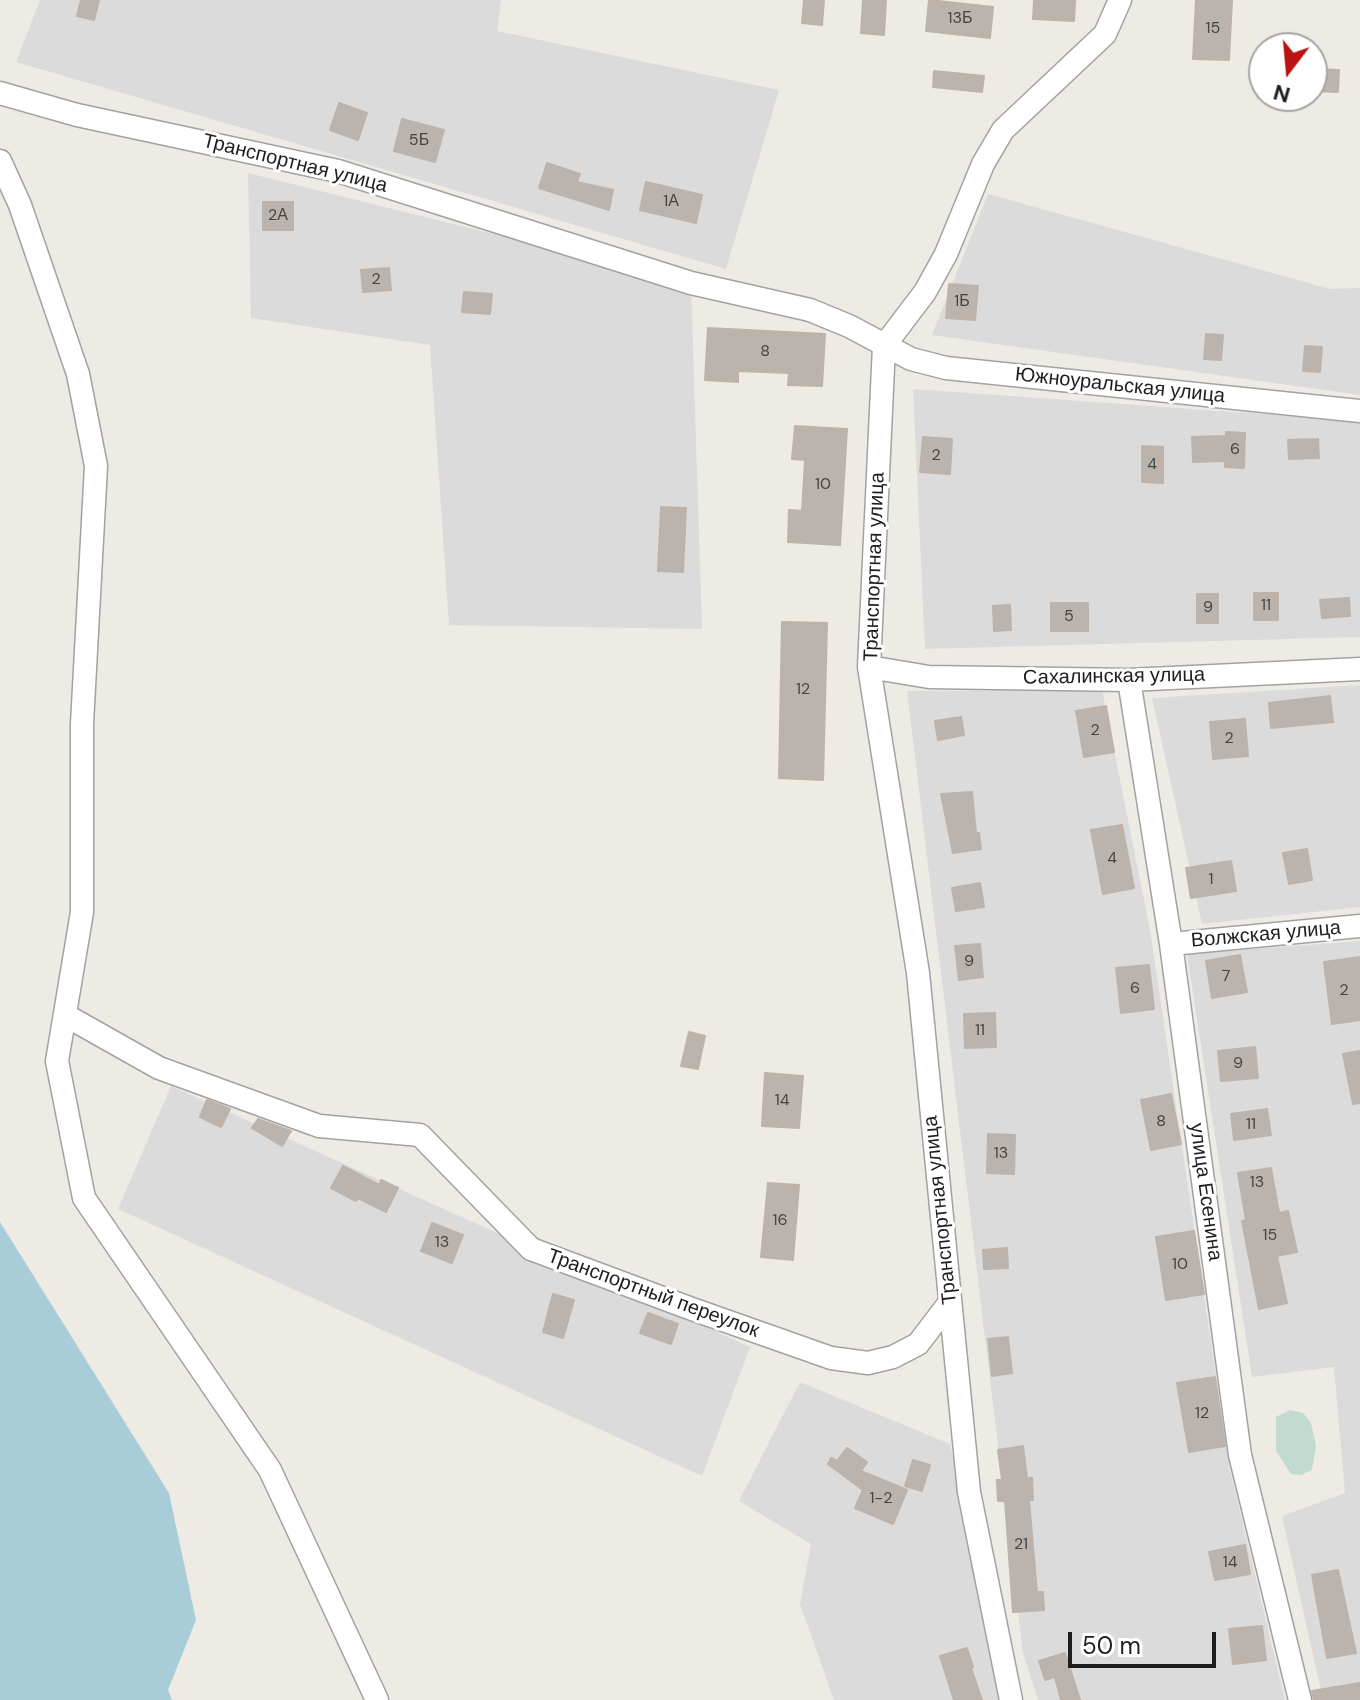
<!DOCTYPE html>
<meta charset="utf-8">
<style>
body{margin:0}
#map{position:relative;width:1360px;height:1700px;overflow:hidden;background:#eeebe5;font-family:"DM Sans",sans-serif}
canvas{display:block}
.north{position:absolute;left:1248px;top:32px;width:80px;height:80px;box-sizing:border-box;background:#fff;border:2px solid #a5a5a5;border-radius:50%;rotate:196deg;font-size:22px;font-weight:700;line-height:32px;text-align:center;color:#1e1e1e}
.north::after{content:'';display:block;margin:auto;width:28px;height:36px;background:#b91314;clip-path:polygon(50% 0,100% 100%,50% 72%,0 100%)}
.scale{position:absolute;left:1068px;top:1632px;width:148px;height:36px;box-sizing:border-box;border:4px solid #1e1e1e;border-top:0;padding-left:10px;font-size:24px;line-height:28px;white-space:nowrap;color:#1e1e1e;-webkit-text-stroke:6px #fff;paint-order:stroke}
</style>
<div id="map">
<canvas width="1360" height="1700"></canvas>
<div class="north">N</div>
<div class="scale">50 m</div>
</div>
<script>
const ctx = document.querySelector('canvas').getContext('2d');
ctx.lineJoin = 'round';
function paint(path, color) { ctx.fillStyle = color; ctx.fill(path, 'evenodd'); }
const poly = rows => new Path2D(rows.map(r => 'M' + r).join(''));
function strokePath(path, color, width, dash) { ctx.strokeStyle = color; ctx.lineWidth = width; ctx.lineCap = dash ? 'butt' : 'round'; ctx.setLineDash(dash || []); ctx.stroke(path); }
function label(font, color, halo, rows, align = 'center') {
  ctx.font = font + ' "DM Sans",sans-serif'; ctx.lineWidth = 6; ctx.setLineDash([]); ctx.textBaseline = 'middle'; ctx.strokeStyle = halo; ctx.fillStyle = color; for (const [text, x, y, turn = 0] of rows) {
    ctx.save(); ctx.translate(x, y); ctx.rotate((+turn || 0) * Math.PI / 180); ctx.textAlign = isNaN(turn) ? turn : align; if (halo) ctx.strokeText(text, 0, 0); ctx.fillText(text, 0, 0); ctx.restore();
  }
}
const residential = poly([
 [40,0,501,0,497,31,779,90,726,269,16,62],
 [248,173,691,283,702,629,449,625,430,345,251,318],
 [988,194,1330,289,1360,288,1360,395,932,335],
 [913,389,1360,421,1360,637,925,649],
 [1360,685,1360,907,1202,924,1152,698],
 [1102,690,1150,930,1230,1470,1285,1700,1038,1700,1023,1653,907,691],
 [1360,941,1360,1700,1323,1700,1282,1516,1345,1493,1334,1367,1252,1377,1187,954],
 [171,1086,750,1347,702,1476,118,1209],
 [800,1382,950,1444,1007,1700,834,1700,800,1604,811,1544,739,1501]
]);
const wetland = poly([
 [1290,1410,1303,1413,1311,1423,1316,1446,1312,1470,1301,1475,1291,1474,1276,1451,1276,1417]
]);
const water = poly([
 [0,1222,169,1493,196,1620,168,1690,172,1700,0,1700]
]);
const building = poly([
 [81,0,99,0,94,20,77,16,81,0],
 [804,0,824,0,822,25,802,23,804,0],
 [863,0,886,1,884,35,861,33,863,0],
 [929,0,993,7,990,38,926,31,929,0],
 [1034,0,1075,0,1074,21,1033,19,1034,0],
 [1196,0,1232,0,1229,60,1193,59,1196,0],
 [1312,69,1339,70,1338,92,1312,91,1312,69],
 [934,71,984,76,982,92,933,87,934,71],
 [339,103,367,113,358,140,330,130,339,103],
 [402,119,444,130,435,162,394,151,402,119],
 [547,163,580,174,577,182,613,190,609,210,539,188,547,163],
 [646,182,702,195,696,223,640,210,646,182],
 [263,202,293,202,293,230,263,230,263,202],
 [389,268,391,290,363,292,361,270,389,268],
 [949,284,978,286,975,320,946,318,949,284],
 [464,292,492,294,490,314,462,312,464,292],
 [708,328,825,334,822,386,788,385,789,373,738,371,738,382,705,380,708,328],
 [1206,334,1223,335,1221,360,1204,359,1206,334],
 [1305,346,1322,347,1320,372,1303,371,1305,346],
 [795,426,847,429,840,545,788,542,789,510,802,511,805,460,792,459,795,426],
 [1226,432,1245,433,1244,468,1225,467,1225,461,1193,462,1192,437,1226,436,1226,432],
 [923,437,952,439,950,474,920,472,923,437],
 [1318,439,1319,458,1289,459,1288,440,1318,439],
 [1142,446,1163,447,1163,483,1142,482,1142,446],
 [661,507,686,508,683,572,658,571,661,507],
 [1254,593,1278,593,1278,620,1254,620,1254,593],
 [1197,594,1218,594,1218,623,1197,623,1197,594],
 [1349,598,1350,616,1322,618,1320,600,1349,598],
 [1051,603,1088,603,1088,631,1051,631,1051,603],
 [1010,605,1011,630,994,631,993,606,1010,605],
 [782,622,827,623,823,780,779,778,782,622],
 [1330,696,1333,722,1271,728,1269,703,1330,696],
 [1106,706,1114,752,1084,757,1076,711,1106,706],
 [961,717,964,735,938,740,935,721,961,717],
 [1245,719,1248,756,1213,759,1210,722,1245,719],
 [972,792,976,833,979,833,981,849,953,853,941,794,972,792],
 [1122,825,1134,888,1103,894,1091,830,1122,825],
 [1307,849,1312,880,1289,884,1283,853,1307,849],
 [1231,861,1236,891,1191,898,1186,868,1231,861],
 [980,883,984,907,956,911,952,888,980,883],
 [980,944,983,977,959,980,955,946,980,944],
 [1240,955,1247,992,1212,998,1206,961,1240,955],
 [1360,957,1360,1020,1332,1024,1324,962,1360,957],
 [1149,965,1154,1009,1121,1013,1116,968,1149,965],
 [995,1013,996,1047,965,1048,964,1014,995,1013],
 [689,1032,705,1036,698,1069,681,1066,689,1032],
 [1255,1047,1258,1078,1221,1081,1218,1051,1255,1047],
 [1360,1051,1360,1103,1353,1104,1343,1054,1360,1051],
 [765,1073,803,1076,799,1128,762,1126,765,1073],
 [1171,1094,1181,1144,1151,1150,1141,1100,1171,1094],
 [207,1100,230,1109,221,1127,200,1117,207,1100],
 [1267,1109,1271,1135,1234,1140,1231,1114,1267,1109],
 [258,1119,291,1131,282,1146,252,1128,258,1119],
 [988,1134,1015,1135,1014,1174,987,1173,988,1134],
 [343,1166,379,1185,381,1180,398,1188,386,1212,358,1198,356,1201,331,1188,343,1166],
 [1271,1168,1279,1213,1288,1211,1297,1252,1277,1256,1287,1303,1259,1309,1242,1221,1246,1220,1238,1173,1271,1168],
 [768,1183,799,1185,793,1260,761,1257,768,1183],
 [432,1223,463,1235,452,1263,421,1251,432,1223],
 [1194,1231,1204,1294,1166,1300,1156,1237,1194,1231],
 [1007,1248,1008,1268,984,1269,983,1250,1007,1248],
 [553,1294,574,1300,563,1338,543,1332,553,1294],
 [648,1313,678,1324,671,1344,640,1333,648,1313],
 [1008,1337,1012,1373,992,1376,988,1339,1008,1337],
 [1215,1377,1225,1446,1189,1452,1177,1383,1215,1377],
 [1023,1446,1027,1478,1032,1478,1033,1500,1029,1500,1037,1592,1043,1592,1044,1610,1013,1612,1005,1501,998,1501,997,1480,1002,1480,998,1450,1023,1446],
 [847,1448,867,1462,861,1471,907,1490,893,1524,855,1508,863,1490,828,1464,831,1458,837,1461,847,1448],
 [913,1460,930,1465,922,1491,905,1486,913,1460],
 [1245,1545,1250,1574,1215,1580,1209,1552,1245,1545],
 [1338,1570,1356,1653,1327,1658,1312,1575,1338,1570],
 [1262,1626,1266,1660,1233,1664,1229,1629,1262,1626],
 [967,1648,973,1667,971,1668,982,1700,954,1700,940,1656,967,1648],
 [1065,1653,1080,1700,1061,1700,1055,1677,1045,1680,1039,1661,1065,1653],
 [1360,1683,1360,1700,1314,1700,1312,1691,1360,1683]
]);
const street = poly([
 [0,93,77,115,338,171,691,283,810,310,849,326,911,359,946,368,1360,411],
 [0,161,20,205,78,374,96,466,82,724,82,912,57,1061,84,1198,270,1470,377,1700],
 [884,346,869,667,918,973,969,1492,1011,1700],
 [884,346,925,292,946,254,983,164,1003,130,1105,34,1120,0],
 [869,667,929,677,1129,680,1360,669],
 [1129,680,1171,944,1240,1455,1300,1700],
 [1171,944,1360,926],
 [65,1015,159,1068,319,1126,420,1135,531,1249,692,1309,831,1358,868,1363,893,1357,918,1344,950,1302]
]);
const numberNames = [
 ["13Б",960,19],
 ["15",1213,29],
 ["5Б",419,141],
 ["1А",671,202],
 ["2А",278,216],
 ["2",376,280],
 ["1Б",962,302],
 ["8",765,352],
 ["6",1235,450],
 ["2",936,456],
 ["4",1152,465],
 ["10",823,485],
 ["11",1266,606],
 ["9",1208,608],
 ["5",1069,617],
 ["12",803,690],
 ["2",1095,731],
 ["2",1229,739],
 ["4",1112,859],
 ["1",1211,880],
 ["9",969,962],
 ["7",1226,977],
 ["6",1135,989],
 ["2",1344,991],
 ["11",980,1031],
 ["9",1238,1064],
 ["14",782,1101],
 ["8",1161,1122],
 ["11",1251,1125],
 ["13",1001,1154],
 ["13",1257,1183],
 ["16",780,1221],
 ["15",1270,1236],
 ["13",442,1243],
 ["10",1180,1265],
 ["12",1202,1414],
 ["1-2",881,1499],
 ["21",1021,1545],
 ["14",1230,1563]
];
const streetNames = [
 ["Транспортная улица",295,164,14],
 ["Южноуральская улица",1120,386,6],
 ["Транспортная улица",875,567,-88],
 ["Сахалинская улица",1114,677,-1],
 ["Волжская улица",1266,935,-5],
 ["улица Есенина",1205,1192,82],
 ["Транспортная улица",941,1210,-96],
 ["Транспортный переулок",653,1294,20]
];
paint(residential, '#dcdbdb');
paint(wetland, '#c3dad0');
paint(water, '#a9cdd8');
paint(building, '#bbb4ae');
strokePath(building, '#beb2a9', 2);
strokePath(street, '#a2a2a2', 25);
strokePath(street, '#fff', 22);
label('16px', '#454442', null, numberNames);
label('20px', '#1e1e1e', '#fff', streetNames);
</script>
